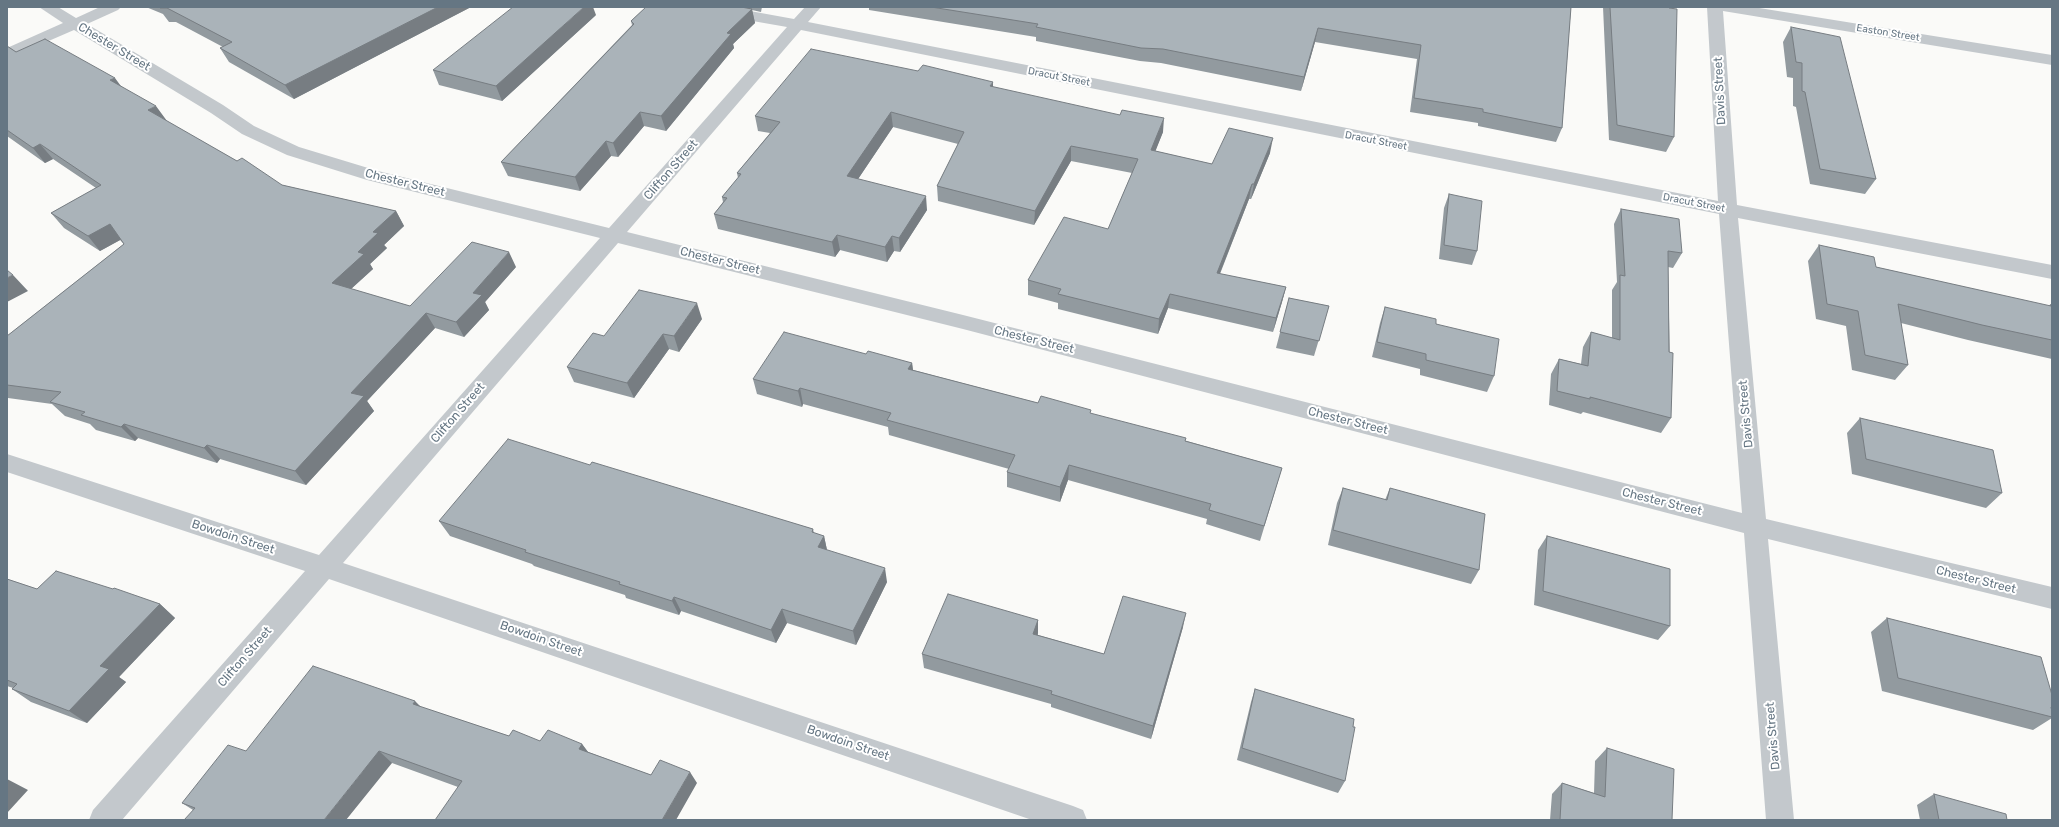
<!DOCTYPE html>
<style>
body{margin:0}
#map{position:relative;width:2059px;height:827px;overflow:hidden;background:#fafaf8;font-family:Rubik,sans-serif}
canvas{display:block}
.frame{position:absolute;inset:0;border:8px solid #657683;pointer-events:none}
</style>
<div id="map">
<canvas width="2059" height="827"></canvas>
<div class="frame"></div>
</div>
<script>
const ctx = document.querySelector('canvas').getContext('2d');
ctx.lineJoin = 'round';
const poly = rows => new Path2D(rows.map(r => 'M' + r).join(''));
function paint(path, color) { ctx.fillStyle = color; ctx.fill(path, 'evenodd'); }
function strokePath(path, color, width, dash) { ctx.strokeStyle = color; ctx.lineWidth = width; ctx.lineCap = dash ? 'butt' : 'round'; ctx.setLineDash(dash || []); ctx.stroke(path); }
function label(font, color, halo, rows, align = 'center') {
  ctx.font = font + ' Rubik,sans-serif'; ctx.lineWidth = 4; ctx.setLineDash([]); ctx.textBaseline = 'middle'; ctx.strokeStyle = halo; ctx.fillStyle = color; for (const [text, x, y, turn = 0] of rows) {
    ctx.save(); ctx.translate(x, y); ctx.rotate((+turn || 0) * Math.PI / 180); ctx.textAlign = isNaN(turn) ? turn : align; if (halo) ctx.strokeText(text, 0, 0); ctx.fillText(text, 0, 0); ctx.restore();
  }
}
const minor = poly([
 [39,7,58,7,76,18,100,7,121,7,118,10,87,24,223,105,254,126,299,147,378,171,609,228,787,27,701,12,696,10,693,7,728,7,794,19,805,7,821,7,808,22,1718,201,1707,7,1753,7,2052,55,2052,65,1723,11,1737,205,2052,265,2052,279,1738,218,1766,519,2052,587,2052,609,1768,539,1794,820,1766,820,1744,533,963,329,618,243,343,563,1073,806,1083,810,1087,820,1032,820,329,579,122,820,89,820,93,810,305,571,7,472,7,454,319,555,600,238,367,180,287,155,242,134,211,113,74,30,7,59,7,48,63,23,39,7],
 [801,30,1719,214,1742,513,963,315,627,232,801,30]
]);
const wall = poly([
 [146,7,471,7,294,99,229,62,220,48,223,47,176,22,169,22,163,14],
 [646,7,762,7,761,12,752,10,755,23,733,44,734,48,666,131,644,126,618,157,611,156,580,191,508,176,501,162,632,25,631,21],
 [869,7,1571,7,1562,128,1556,142,1478,126,1478,123,1410,112,1417,59,1315,42,1301,91,1161,63,1140,61,1036,41,1036,37,869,10],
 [1603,7,1669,7,1674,137,1666,152,1609,140],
 [596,15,502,101,439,85,433,70],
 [1791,27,1876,179,1865,194,1810,184,1796,107,1793,106,1793,78,1787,77,1783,42],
 [7,46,16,52,122,87,166,121,237,161,282,185,396,211,404,226,384,245,387,248,370,264,373,269,351,289,410,306,516,267,485,302,489,310,464,337,435,328,367,401,374,411,306,485,220,459,217,463,138,438,135,441,96,430,90,424,65,416,52,404,8,398,7,397,7,336,124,244,120,240,100,251,64,228,51,213,96,188,53,159,45,163,7,136],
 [993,87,1163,132,1155,151,1212,164,1270,153,1251,199,1249,199,1220,274,1286,287,1282,302,1273,332,1168,308,1158,334,1058,309,1058,303,1028,295,1028,280,1108,229,1132,173,1071,161,1034,225,938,201,937,186,958,144,893,127,858,179,927,210,900,252,894,251,887,262,840,250,835,257,718,229,714,214,723,202,722,197,738,178,737,173,770,133,758,131,755,116],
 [1449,194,1477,251,1472,265,1439,259,1444,208],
 [1621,209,1682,253,1673,268,1668,267,1671,418,1661,433,1583,412,1581,414,1549,405,1551,374,1559,359,1581,364,1583,347,1591,332,1612,338,1612,290,1617,282,1614,224],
 [1819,245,1876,267,2048,306,2051,304,2052,304,2052,359,1968,340,1901,323,1908,365,1895,380,1852,370,1846,326,1816,319,1808,261],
 [1289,298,1329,306,1314,356,1276,348],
 [1385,307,1436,324,1494,376,1487,392,1420,375,1420,369,1372,357,1380,323],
 [702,319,679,352,669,349,634,398,574,382,567,367],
 [866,354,912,363,913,370,1038,403,1091,414,1282,468,1260,541,1206,524,1207,519,1068,480,1060,502,1007,487,1007,472,1009,469,889,435,888,427,803,404,802,407,757,394,753,379],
 [1860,418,2002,493,1986,508,1852,474,1847,433],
 [590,465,813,529,814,533,824,536,827,550,887,582,856,645,787,623,776,643,681,611,679,615,626,598,625,595,534,566,532,564,450,536,439,521],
 [1343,488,1385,500,1390,488,1479,570,1471,584,1328,545,1337,503],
 [1547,536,1670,626,1658,640,1534,605,1538,550],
 [7,579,37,589,113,589,160,604,175,618,119,677,126,682,87,723,31,702,12,689,13,688,7,686],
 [1887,618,2052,695,2052,718,2033,730,1882,691,1871,632],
 [1038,620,1038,635,1104,654,1183,627,1151,739,1051,707,1051,704,924,668,922,654],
 [1255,689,1345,781,1338,793,1237,760,1251,702],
 [421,707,509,736,540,741,582,744,588,752,651,775,697,783,458,787,392,763,193,810,182,803,246,751],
 [1607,748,1672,820,1550,820,1552,794,1562,783,1594,793,1595,761],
 [1934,794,2007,820,1920,820,1917,805]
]);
const shadedWall = poly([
 [438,7,471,7,294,99,285,85],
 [584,7,593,7,596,15,502,101,496,86],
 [752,9,755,23,733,44,734,48,666,131,661,116,727,33],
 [1318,28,1315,42,1301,91,1304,77],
 [115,78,126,93,110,80],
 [993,82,993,97,990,86],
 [156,106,167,121,148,110],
 [640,112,644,126,618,157,613,143],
 [891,112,893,127,850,191,847,176],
 [1164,118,1163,132,1150,165,1151,150],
 [1273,138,1270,153,1251,199,1254,184],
 [606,141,611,156,580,191,575,177],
 [40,144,53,159,45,163,33,148],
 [1071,146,1071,161,1034,225,1035,211],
 [1252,184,1249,199,1214,288,1217,273],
 [926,196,927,210,900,252,899,238],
 [396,211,404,226,384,245,387,248,370,264,373,269,341,298,332,283,358,252,373,232],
 [110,224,122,239,100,251,88,236],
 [837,235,840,250,835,257,832,242],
 [892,236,894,251,887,262,885,247],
 [509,252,516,267,485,302,489,310,464,337,456,322,473,293],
 [13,275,28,291,7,302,7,278],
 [1286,287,1282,302,1273,332,1276,318],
 [1170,294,1168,308,1158,334,1159,319],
 [697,303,702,319,679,352,674,336],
 [426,313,435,328,367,401,374,411,306,485,295,471,351,393],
 [663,334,669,349,634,398,627,383],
 [912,363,914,378,908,369],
 [800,388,803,404,802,407,798,391],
 [124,424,138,438,135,441,121,427],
 [207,445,220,459,217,463,204,448],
 [1069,465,1068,480,1060,502,1060,487],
 [824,536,827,550,818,547],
 [885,568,887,582,856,645,853,631],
 [674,597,681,611,679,615,672,601],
 [160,604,175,618,119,677,126,682,87,723,69,711,100,666],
 [782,609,787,623,776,643,771,630],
 [1186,613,1183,627,1151,739,1153,726],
 [1038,620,1038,633,1033,647,1033,634],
 [415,701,427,713,413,704],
 [582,744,591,756,579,749],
 [379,751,392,763,346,820,324,820],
 [690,772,697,783,676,820,662,820],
 [7,779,28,790,7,813]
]);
const building = poly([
 [159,7,438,7,285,85,220,48,232,42,167,8,160,8,159,7],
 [513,7,584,7,496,86,433,70,513,7],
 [646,7,741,7,752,9,727,33,731,34,661,116,640,112,613,143,606,141,575,177,501,162,634,24,631,21,646,7],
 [931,7,1571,7,1562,128,1483,112,1483,109,1414,98,1421,45,1318,28,1304,77,1163,49,1141,48,1036,27,1038,24,931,7],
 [1610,7,1669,7,1669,8,1677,9,1674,137,1617,125,1610,7],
 [1791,27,1840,37,1876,179,1820,169,1805,92,1802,91,1802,63,1796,62,1791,27],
 [45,39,115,78,110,80,156,106,148,110,237,161,242,158,282,185,396,211,373,232,378,233,358,252,364,254,332,283,410,306,472,242,509,252,473,293,482,295,456,322,426,313,351,393,364,396,295,471,207,445,204,448,124,424,121,427,81,415,85,412,50,402,61,392,7,385,7,336,124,244,110,224,88,236,51,213,101,185,40,144,33,148,7,130,7,46,16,52,45,39],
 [811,49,918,71,923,65,993,82,990,86,1120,115,1122,110,1164,118,1151,150,1212,164,1229,128,1273,138,1254,184,1252,184,1217,273,1286,287,1276,318,1170,294,1159,319,1058,294,1061,289,1028,280,1064,217,1108,229,1138,159,1071,146,1035,211,937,186,964,132,891,112,847,176,926,196,899,238,892,236,885,247,837,235,832,242,714,214,727,198,722,197,741,174,737,173,780,122,755,116,811,49],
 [1449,194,1482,201,1477,251,1444,245,1449,194],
 [1621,209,1679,219,1682,253,1668,251,1669,352,1673,353,1671,418,1590,397,1590,399,1557,391,1559,359,1588,366,1591,332,1620,340,1620,275,1625,276,1621,209],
 [1819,245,1874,257,1876,267,2051,306,2051,304,2052,304,2052,340,1982,325,1898,304,1908,365,1865,355,1858,311,1827,304,1819,245],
 [7,270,13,275,7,278,7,270],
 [639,290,697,303,674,336,663,334,627,383,567,367,593,333,604,336,639,290],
 [1289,298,1329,306,1319,341,1280,332,1289,298],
 [1385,307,1436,319,1436,324,1499,339,1494,376,1426,360,1426,354,1377,342,1385,307],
 [784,332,866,354,868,351,912,363,908,369,1038,403,1041,396,1091,410,1090,413,1186,438,1185,441,1282,468,1264,526,1209,510,1211,504,1069,465,1060,487,1007,472,1015,455,887,420,891,413,800,388,798,391,753,379,784,332],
 [1860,418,1993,450,2002,493,1866,459,1860,418],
 [508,439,590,465,592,462,813,529,812,532,824,536,818,547,885,568,853,631,782,609,771,630,674,597,672,601,619,584,620,582,525,552,526,550,439,521,508,439],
 [1343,488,1387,500,1390,488,1485,514,1479,570,1333,530,1343,488],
 [1547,536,1670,569,1670,626,1543,591,1547,536],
 [56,571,113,589,114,588,160,604,100,666,109,669,69,711,12,689,17,684,7,680,7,579,37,589,56,571],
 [948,594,1038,620,1033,634,1104,654,1123,596,1186,613,1153,726,1051,694,1052,691,922,654,948,594],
 [1887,618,2041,657,2052,695,2052,707,2051,707,2052,712,2052,717,1898,678,1887,618],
 [313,666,415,701,413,704,509,736,513,730,540,741,548,730,582,744,579,749,651,775,660,760,690,772,662,820,435,820,462,781,379,751,324,820,184,820,195,808,182,803,228,745,246,751,313,666],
 [1255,689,1354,719,1353,727,1355,727,1345,781,1242,748,1255,689],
 [1607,748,1674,769,1672,820,1560,820,1562,783,1605,797,1607,748],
 [1934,794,2006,814,2007,820,1939,820,1934,794]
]);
const farStreetnames = [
 ["Easton Street",1888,33,9],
 ["Dracut Street",1059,77,11],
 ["Dracut Street",1376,141,11],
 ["Dracut Street",1694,203,11]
];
const streetNames = [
 ["Chester Street",114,47,31],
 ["Davis Street",1720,91,-93],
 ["Clifton Street",671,170,-49],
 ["Chester Street",405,183,14],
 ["Chester Street",720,261,14],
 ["Chester Street",1034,340,14],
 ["Clifton Street",458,413,-49],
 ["Davis Street",1746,414,-95],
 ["Chester Street",1348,421,14],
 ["Chester Street",1662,502,14],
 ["Bowdoin Street",233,537,18],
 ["Chester Street",1976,580,14],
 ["Bowdoin Street",541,639,19],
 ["Clifton Street",245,657,-49],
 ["Davis Street",1773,736,-95],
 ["Bowdoin Street",848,743,19]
];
paint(minor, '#c3c8cc');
paint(wall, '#929a9f');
paint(shadedWall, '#777d82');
paint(building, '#aab3b9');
strokePath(building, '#777d82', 1);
label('10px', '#657683', '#fff', farStreetnames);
label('12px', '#657683', '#fff', streetNames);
</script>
